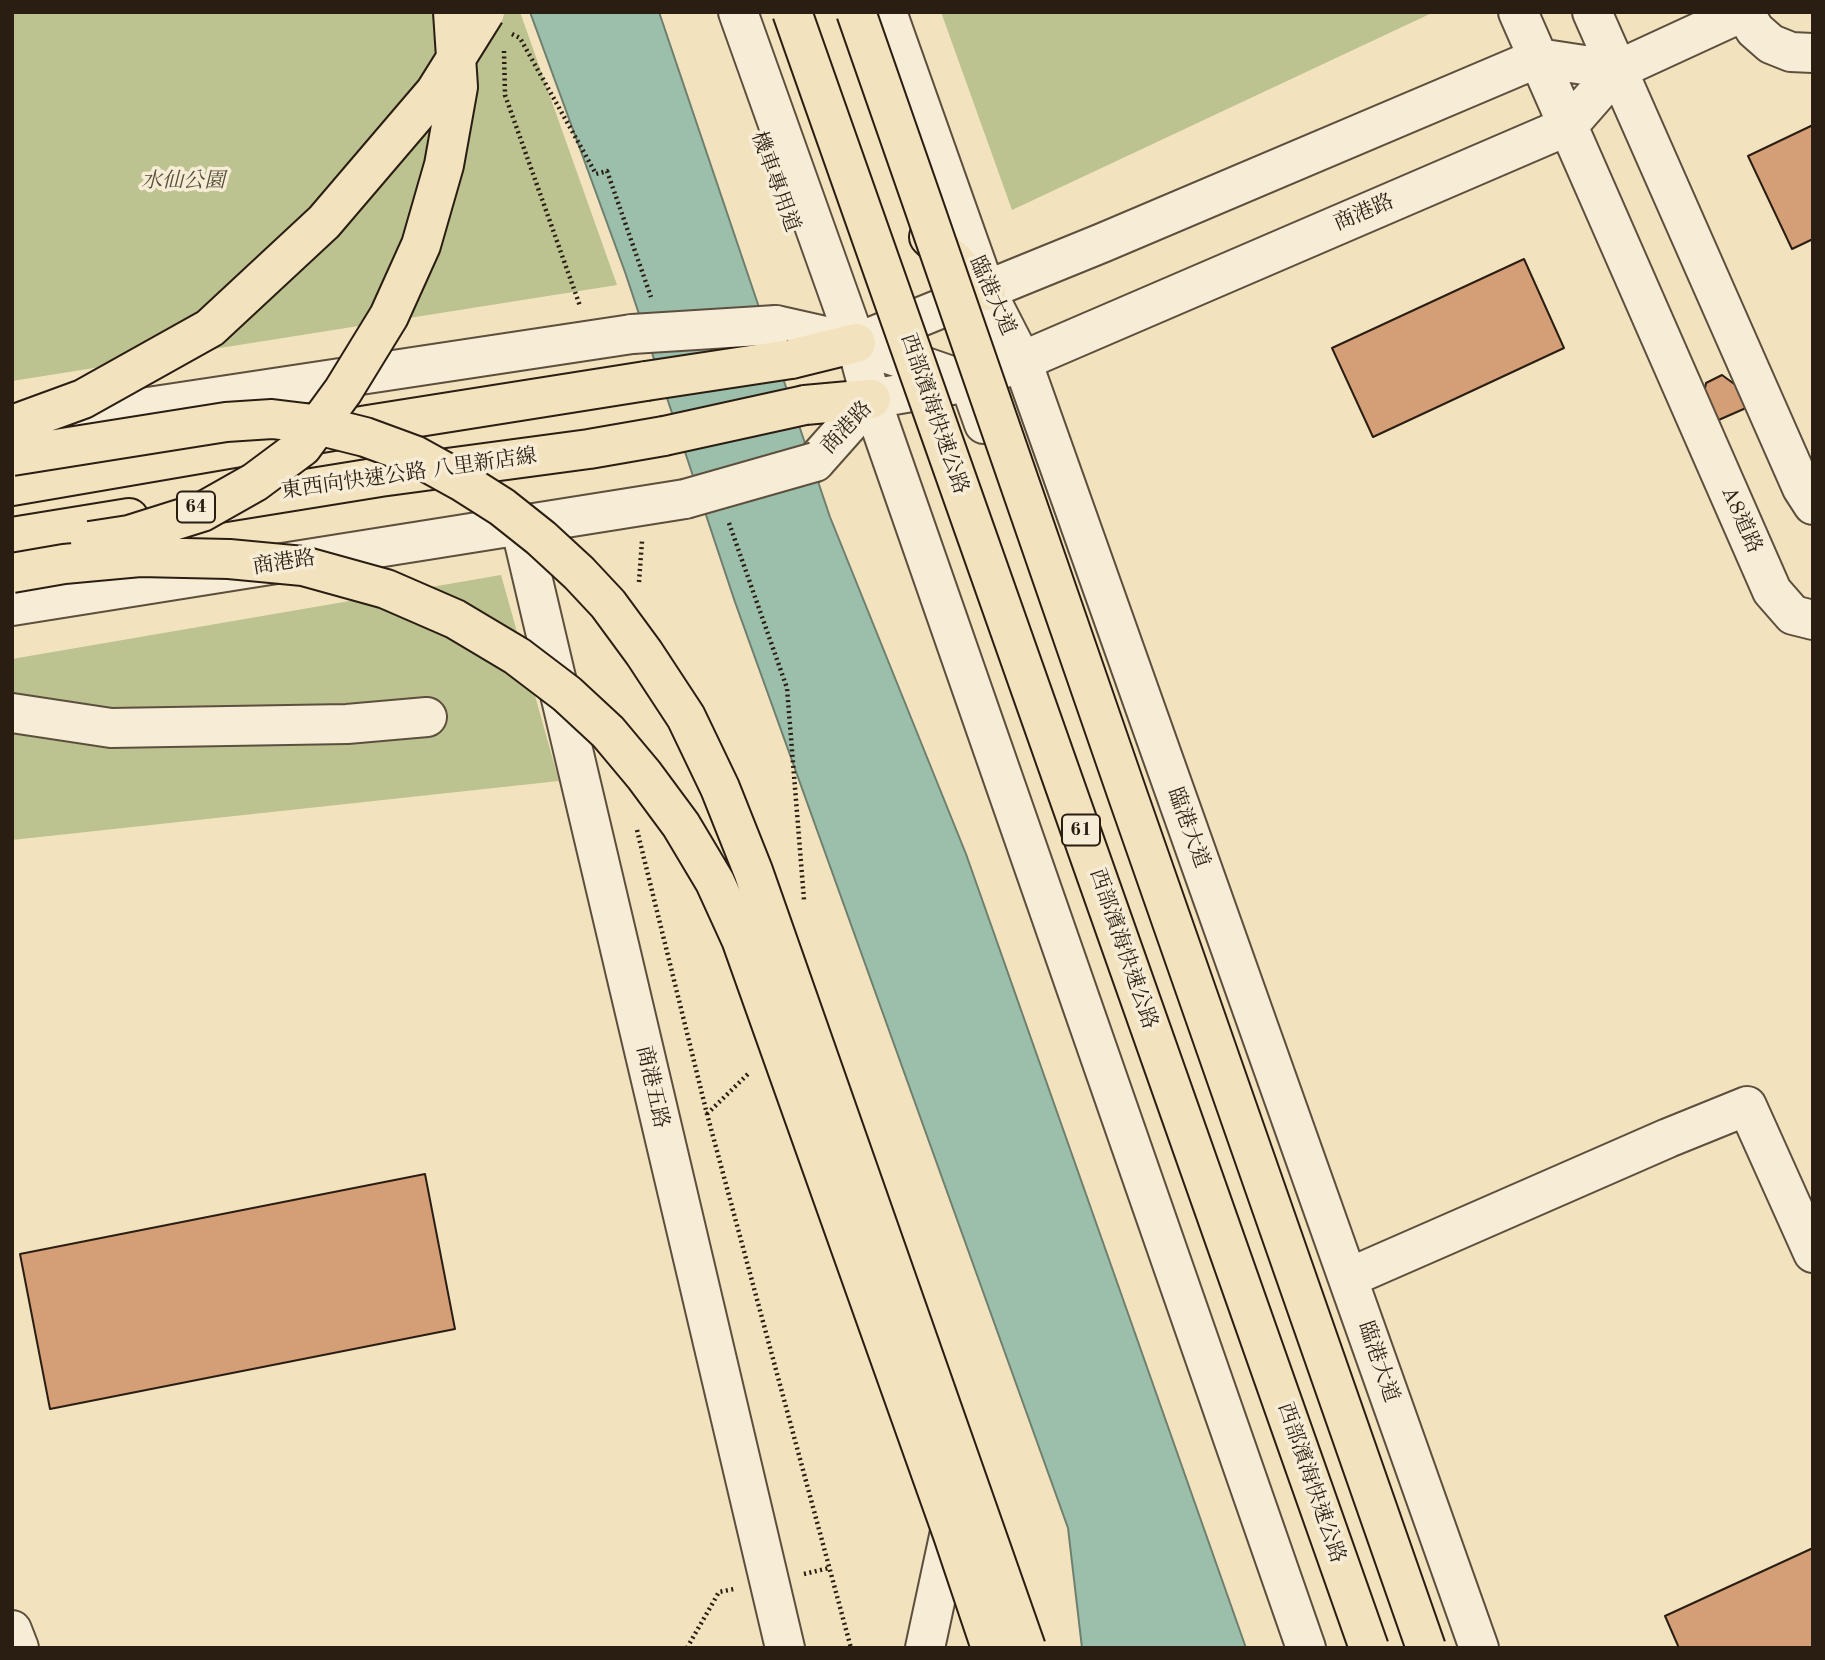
<!DOCTYPE html>
<meta charset="utf-8">
<style>
body{margin:0}
#map{position:relative;width:1825px;height:1660px;overflow:hidden;background:#f2e2be;font-family:"Old Standard TT",serif}
canvas{display:block}
.frame{position:absolute;inset:0;border:14px solid #2a1e13;pointer-events:none}
</style>
<div id="map">
<canvas width="1825" height="1660"></canvas>
<div class="frame"></div>
</div>
<script>
const ctx = document.querySelector('canvas').getContext('2d');
ctx.lineJoin = 'round';
function paint(path, color) { ctx.fillStyle = color; ctx.fill(path, 'evenodd'); }
const poly = rows => new Path2D(rows.map(r => 'M' + r).join(''));
function strokePath(path, color, width, dash) { ctx.strokeStyle = color; ctx.lineWidth = width; ctx.lineCap = dash ? 'butt' : 'round'; ctx.setLineDash(dash || []); ctx.stroke(path); }
function label(font, color, halo, rows, align = 'center') {
  ctx.font = font + ' "Old Standard TT","Noto Serif TC",serif'; ctx.lineWidth = 7; ctx.setLineDash([]); ctx.textBaseline = 'middle'; ctx.strokeStyle = halo; ctx.fillStyle = color; for (const [text, x, y, turn = 0] of rows) {
    ctx.save(); ctx.translate(x, y); ctx.rotate((+turn || 0) * Math.PI / 180); ctx.textAlign = isNaN(turn) ? turn : align; if (halo) ctx.strokeText(text, 0, 0); ctx.fillText(text, 0, 0); ctx.restore();
  }
}
const green = poly([
 [12,12,520,12,617,285,12,381],
 [941,12,1434,12,1012,210],
 [501,575,559,781,12,840,12,659]
]);
const water = poly([
 [530,12,659,12,830,517,966,854,1246,1648,1082,1648,1068,1528,735,602,625,272,530,12]
]);
const building = poly([
 [1813,125,1813,239,1792,249,1748,156,1813,125],
 [1524,259,1564,348,1373,437,1332,348,1524,259],
 [1722,375,1737,386,1746,408,1714,422,1703,399,1706,383,1722,375],
 [425,1174,455,1329,50,1409,20,1254,425,1174],
 [1813,1548,1813,1648,1679,1648,1665,1616,1813,1548]
]);
const path = poly([
 [512,34,520,38,596,174,607,171,651,297],
 [504,51,505,95,580,306],
 [729,523,787,688,804,900],
 [639,582,642,541],
 [637,830,707,1114,851,1648],
 [707,1114,749,1073],
 [804,1574,829,1568],
 [687,1648,719,1592,734,1589]
]);
const minor = poly([
 [738,12,856,343,871,399,1306,1648],
 [887,12,986,291,1022,361,1479,1648],
 [1518,12,1772,591,1793,615,1813,620],
 [1592,12,1802,488,1813,505],
 [1744,12,1755,30,1771,44,1791,52,1813,53],
 [776,325,856,343,969,382,984,424],
 [871,337,1102,243,1538,58,1617,70],
 [42,423,632,334],
 [815,462,871,399,969,382,1022,361,1568,126,1617,70,1743,12],
 [520,525,785,1648],
 [12,606,685,499],
 [12,713,111,728,347,724,427,717],
 [1348,1278,1668,1138,1747,1106,1813,1253],
 [12,1630,19,1648],
 [925,1648,954,1513]
]);
const highway = poly([
 [929,237,986,291],
 [791,359,856,343],
 [805,405,871,399],
 [12,486,368,425,646,381],
 [219,503,380,477,589,449,664,436],
 [12,537,129,518]
]);
const minorBridge = poly([
 [632,334,776,325],
 [685,499,815,462]
]);
const highwayBridge = poly([
 [792,12,1369,1648],
 [856,12,923,204,1129,799,1426,1648],
 [646,381,791,359],
 [12,425,83,399,210,328,324,222,435,92,485,12],
 [664,436,805,405],
 [12,456,226,422,272,419,313,424,365,437,414,455,461,481,502,507,541,538,579,573,608,604,644,653,686,717,720,788,753,871,1026,1648],
 [90,541,129,535,202,512,255,482,302,447,343,391,389,316,421,245,444,165,458,87,453,12],
 [12,573,64,564,140,557,229,559,303,566,386,589,455,619,517,656,567,694,608,732,644,775,681,825,715,882,741,939,953,1535,991,1648]
]);
const shields = [
 [196,507,38],
 [1081,830,38]
];
const shieldNames = [
 ["64",196,507],
 ["61",1081,830]
];
const parkNames = [
 ["水仙公園",183,181]
];
const streetNames = [
 ["機車專用道",775,182,70],
 ["商港路",1364,213,-23],
 ["臨港大道",992,296,66],
 ["西部濱海快速公路",934,414,71],
 ["商港路",847,428,-47],
 ["東西向快速公路 八里新店線",409,474,-8],
 ["A8道路",1741,520,66],
 ["商港路",284,563,-9],
 ["臨港大道",1188,828,70],
 ["西部濱海快速公路",1123,949,71],
 ["商港五路",652,1087,77],
 ["臨港大道",1378,1362,71],
 ["西部濱海快速公路",1311,1483,71]
];
paint(green, '#bcc390');
paint(water, '#9cbfab');
strokePath(water, '#6e7f6e', 2);
paint(building, '#d49f77');
strokePath(building, '#2a1e13', 2);
strokePath(minor, '#5c4f3e', 42);
strokePath(highway, '#2a1e13', 42);
strokePath(path, '#2a1e13', 4.5, [2, 3.5]);
strokePath(minor, '#f7ecd5', 38);
strokePath(highway, '#f2e2be', 38);
strokePath(minorBridge, '#5c4f3e', 42, []);
strokePath(highwayBridge, '#2a1e13', 42, []);
strokePath(minorBridge, '#f7ecd5', 38);
strokePath(highwayBridge, '#f2e2be', 38);
for (const [x, y, w] of shields) { const box = new Path2D(); box.roundRect(x - w / 2, y - 15.5, w, 31, 5); ctx.fillStyle = '#f7ecd5'; ctx.fill(box); strokePath(box, '#2a1e13', 2); }
label('bold 19px', '#2a1e13', null, shieldNames);
label('italic 21px', '#565038', '#f7ecd5', parkNames);
label('21px', '#2a1e13', '#f7ecd5', streetNames);
</script>
